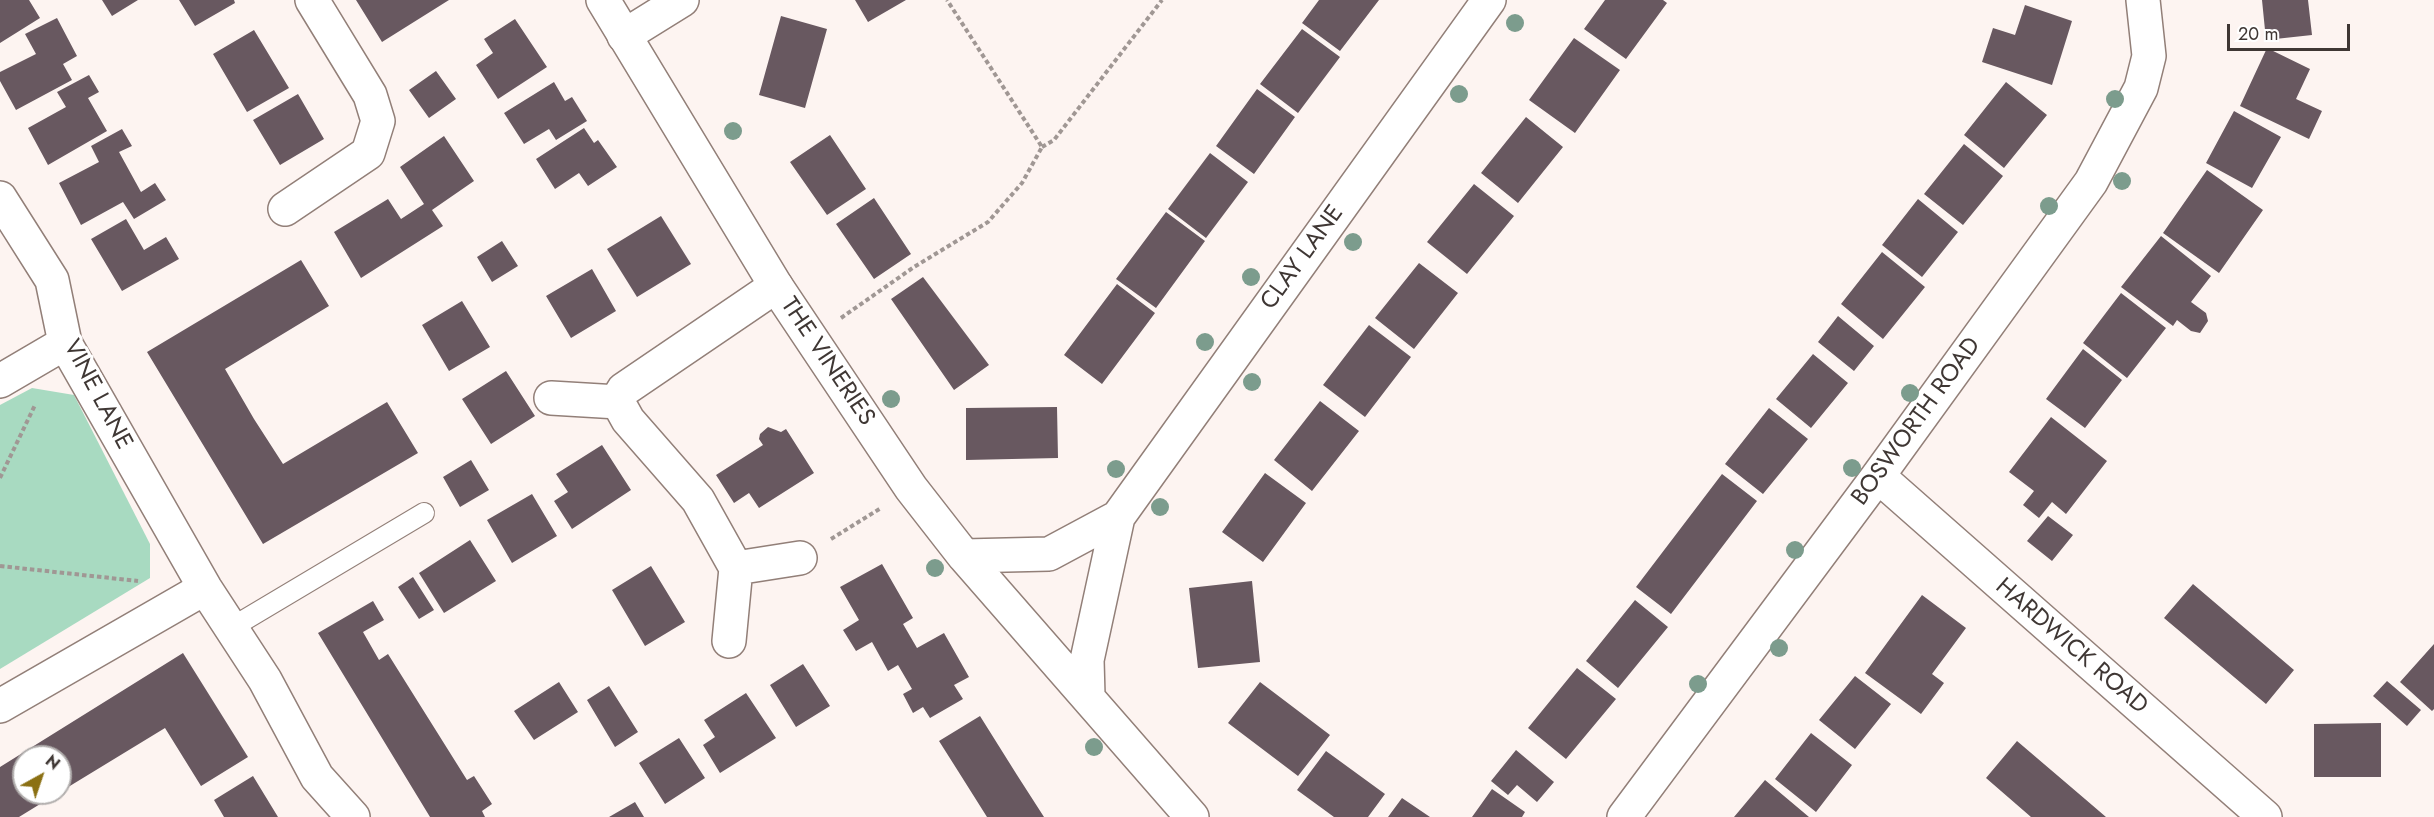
<!DOCTYPE html>
<style>
body{margin:0}
#map{position:relative;width:2434px;height:817px;overflow:hidden;background:#fdf4f1;font-family:Jost,sans-serif}
canvas{display:block}
.north{position:absolute;left:12px;top:745px;width:60px;height:60px;box-sizing:border-box;background:#fff;border:2px solid #b2afae;border-radius:50%;rotate:40deg;font-size:16px;font-weight:700;line-height:24px;text-align:center;color:#3f3734}
.north::after{content:'';display:block;margin:auto;width:21px;height:27px;background:#8b7013;clip-path:polygon(50% 0,100% 100%,50% 72%,0 100%)}
.scale{position:absolute;left:2227px;top:24px;width:123px;height:27px;box-sizing:border-box;border:3px solid #3f3734;border-top:0;padding-left:8px;font-size:18px;line-height:21px;white-space:nowrap;color:#3f3734;-webkit-text-stroke:4px #fff;paint-order:stroke}
</style>
<div id="map">
<canvas width="2434" height="817"></canvas>
<div class="north">N</div>
<div class="scale">20 m</div>
</div>
<script>
const ctx = document.querySelector('canvas').getContext('2d');
ctx.lineJoin = 'round';
function paint(path, color) { ctx.fillStyle = color; ctx.fill(path, 'evenodd'); }
const poly = rows => new Path2D(rows.map(r => 'M' + r).join(''));
function strokePath(path, color, width, dash) { ctx.strokeStyle = color; ctx.lineWidth = width; ctx.lineCap = dash ? 'butt' : 'round'; ctx.setLineDash(dash || []); ctx.stroke(path); }
function label(font, color, halo, rows, align = 'center') {
  ctx.font = font + ' Jost,sans-serif'; ctx.lineWidth = 6; ctx.setLineDash([]); ctx.textBaseline = 'middle'; ctx.strokeStyle = halo; ctx.fillStyle = color; for (const [text, x, y, turn = 0] of rows) {
    ctx.save(); ctx.translate(x, y); ctx.rotate((+turn || 0) * Math.PI / 180); ctx.textAlign = isNaN(turn) ? turn : align; if (halo) ctx.strokeText(text, 0, 0); ctx.fillText(text, 0, 0); ctx.restore();
  }
}
const green = poly([
 [32,388,74,395,150,544,150,578,0,669,0,405]
]);
const building = poly([
 [0,0,29,0,40,18,0,43],
 [102,0,138,0,112,16],
 [179,0,234,0,235,3,195,26],
 [356,0,449,0,382,42],
 [855,0,906,0,868,22],
 [1319,0,1379,0,1340,51,1302,23],
 [1605,0,1663,0,1667,3,1626,59,1584,29],
 [2262,0,2308,0,2312,35,2266,40],
 [2025,5,2072,21,2052,85,1982,62,1993,28,2015,35],
 [781,16,827,29,805,108,759,95],
 [57,18,77,56,63,64,72,80,16,110,0,81,0,72,36,54,25,34],
 [515,19,547,67,498,99,476,65,493,53,484,39],
 [1302,29,1340,57,1298,113,1260,84],
 [254,30,289,88,247,112,213,54],
 [1574,38,1620,70,1575,133,1529,100],
 [2267,48,2310,69,2296,99,2322,111,2309,139,2240,106],
 [436,71,456,99,429,118,409,90],
 [89,75,99,92,88,98,107,131,48,165,28,128,66,107,57,92],
 [554,82,565,101,572,97,587,121,556,140,549,129,524,144,504,113],
 [2006,82,2047,115,2004,168,1964,135],
 [1257,89,1295,117,1254,174,1216,146],
 [298,94,324,139,280,165,253,120],
 [2234,111,2281,137,2252,188,2206,163],
 [1526,117,1563,147,1518,203,1481,173],
 [584,128,594,143,598,140,617,167,588,186,579,173,555,189,536,159],
 [122,129,132,146,119,152,141,192,155,183,166,200,134,219,123,202,81,225,59,183,99,162,91,146],
 [830,135,866,189,827,215,790,162],
 [444,136,474,181,432,210,443,226,361,278,334,232,388,199,401,219,424,204,400,167],
 [1964,144,2003,176,1963,225,1924,194],
 [1210,153,1248,182,1206,238,1168,209],
 [2207,170,2263,210,2219,273,2163,233],
 [1474,184,1514,216,1467,274,1427,242],
 [874,198,911,254,874,279,836,224],
 [1918,199,1958,232,1922,277,1882,245],
 [1166,212,1205,241,1156,308,1116,279],
 [661,216,691,264,637,297,607,249],
 [126,219,144,250,166,237,179,259,122,291,91,239],
 [2161,236,2211,276,2191,302,2206,313,2208,321,2200,333,2191,331,2177,320,2173,326,2121,287],
 [502,241,518,266,492,282,477,257],
 [1882,252,1925,287,1883,339,1841,304],
 [301,260,329,306,225,369,254,419,283,464,387,402,418,453,263,544,147,352],
 [1419,263,1458,293,1414,349,1375,318],
 [592,269,616,311,571,338,546,296],
 [923,277,989,365,954,390,891,299],
 [1117,284,1155,313,1102,384,1064,355],
 [2121,293,2166,328,2127,378,2083,343],
 [462,301,490,347,449,371,422,325],
 [1838,316,1874,346,1854,371,1818,342],
 [1369,325,1411,357,1365,417,1323,385],
 [2083,349,2122,380,2085,428,2046,399],
 [1813,354,1848,383,1811,428,1776,399],
 [506,371,535,416,491,444,462,399],
 [1320,401,1359,431,1312,491,1274,460],
 [1057,407,1058,458,966,460,966,408],
 [1769,408,1808,439,1763,494,1725,464],
 [2051,417,2107,461,2066,514,2052,502,2039,518,2023,505,2034,491,2009,472],
 [768,427,781,432,786,429,814,473,759,508,749,493,734,503,716,475,763,445,759,439,760,434],
 [602,445,631,490,572,529,554,501,568,492,556,474],
 [471,460,489,490,460,507,443,477],
 [1265,473,1306,503,1263,562,1222,532],
 [1722,474,1757,501,1671,614,1636,587],
 [532,494,557,536,512,563,487,520],
 [2048,516,2073,535,2052,561,2027,541],
 [470,540,496,581,444,613,419,573],
 [882,564,913,618,903,624,917,648,944,633,969,677,954,685,963,699,930,718,923,707,913,713,903,694,912,689,898,665,888,671,872,642,856,651,843,630,859,620,840,587],
 [651,566,685,622,645,646,612,590],
 [413,577,434,610,419,619,398,587],
 [1252,581,1260,662,1198,668,1189,588],
 [2193,584,2294,670,2266,704,2164,618],
 [1922,595,1966,628,1932,674,1944,683,1921,714,1865,673],
 [1635,600,1668,627,1618,688,1586,661],
 [373,601,384,620,363,632,379,660,388,654,467,780,474,776,492,804,482,811,485,817,430,817,318,633],
 [2434,644,2434,709,2432,711,2400,682],
 [183,653,248,757,201,786,165,728,60,792,60,757,24,757,24,793,58,793,19,817,0,817,0,767],
 [803,664,830,706,796,727,770,685],
 [1577,668,1616,699,1566,759,1528,728],
 [1855,676,1891,704,1855,749,1819,720],
 [2387,681,2421,710,2407,726,2373,696],
 [559,682,578,712,534,740,514,711],
 [1260,682,1330,735,1298,776,1228,723],
 [609,686,638,732,615,747,587,700],
 [746,693,776,738,720,773,703,745,715,737,704,720],
 [980,716,1017,775,1044,817,987,817,958,771,939,741],
 [2381,723,2381,777,2314,777,2314,724],
 [1811,733,1852,765,1816,812,1775,779],
 [679,738,705,778,665,804,639,763],
 [2017,741,2085,799,2106,817,2031,817,1986,778],
 [1516,750,1554,782,1537,802,1517,785,1508,795,1491,781],
 [1326,751,1385,794,1368,817,1334,817,1297,790],
 [253,776,278,817,224,817,214,800],
 [1765,780,1809,817,1734,817],
 [1492,789,1525,812,1522,817,1472,817],
 [1402,798,1430,817,1388,817],
 [635,802,644,817,609,817]
]);
const path = poly([
 [1042,147,1054,140,1162,0],
 [841,318,914,267,988,222,1022,183,1042,147,947,0],
 [0,478,35,405],
 [831,539,881,508],
 [0,566,138,581]
]);
const service = poly([
 [231,628,424,513]
]);
const minor = poly([
 [624,36,682,0],
 [0,198,52,280,65,343,205,588,265,680,317,777,353,817],
 [285,209,368,153,378,121,370,95,312,0],
 [0,381,65,343],
 [551,398,618,402],
 [1878,476,2265,817],
 [736,568,800,558],
 [729,641,736,568,698,500,628,420,618,402,623,390,776,286],
 [0,706,205,588],
 [1624,817,1878,476,2091,182,2141,88,2149,56,2143,0]
]);
const tertiary = poly([
 [603,0,776,286,911,488,964,556,1192,817],
 [964,556,1049,554,1118,517],
 [1088,696,1087,660,1118,517,1489,0]
]);
const trees = [
 [1515,23],
 [1459,94],
 [2115,99],
 [733,131],
 [2122,181],
 [2049,206],
 [1353,242],
 [1251,277],
 [1205,342],
 [1252,382],
 [1910,393],
 [891,399],
 [1852,468],
 [1116,469],
 [1160,507],
 [1795,550],
 [935,568],
 [1779,648],
 [1698,684],
 [1094,747]
];
const streetNames = [
 ["CLAY LANE",1303,258,-54],
 ["THE VINERIES",827,362,56],
 ["VINE LANE",97,395,62],
 ["BOSWORTH ROAD",1917,422,-54],
 ["HARDWICK ROAD",2071,647,41]
];
paint(green, '#a8dac1');
paint(building, '#685860');
strokePath(service, '#927f78', 22);
strokePath(minor, '#927f78', 36);
strokePath(tertiary, '#927f78', 36);
strokePath(path, '#a09794', 4, [4.5, 3]);
strokePath(service, '#fff', 20);
strokePath(minor, '#fff', 33);
strokePath(tertiary, '#fff', 33);
ctx.fillStyle = '#7c9c8d';
for (const [x, y] of trees) { ctx.beginPath(); ctx.arc(x, y, 9, 0, 2 * Math.PI); ctx.fill(); }
label('24px', '#3f3734', '#fff', streetNames);
</script>
